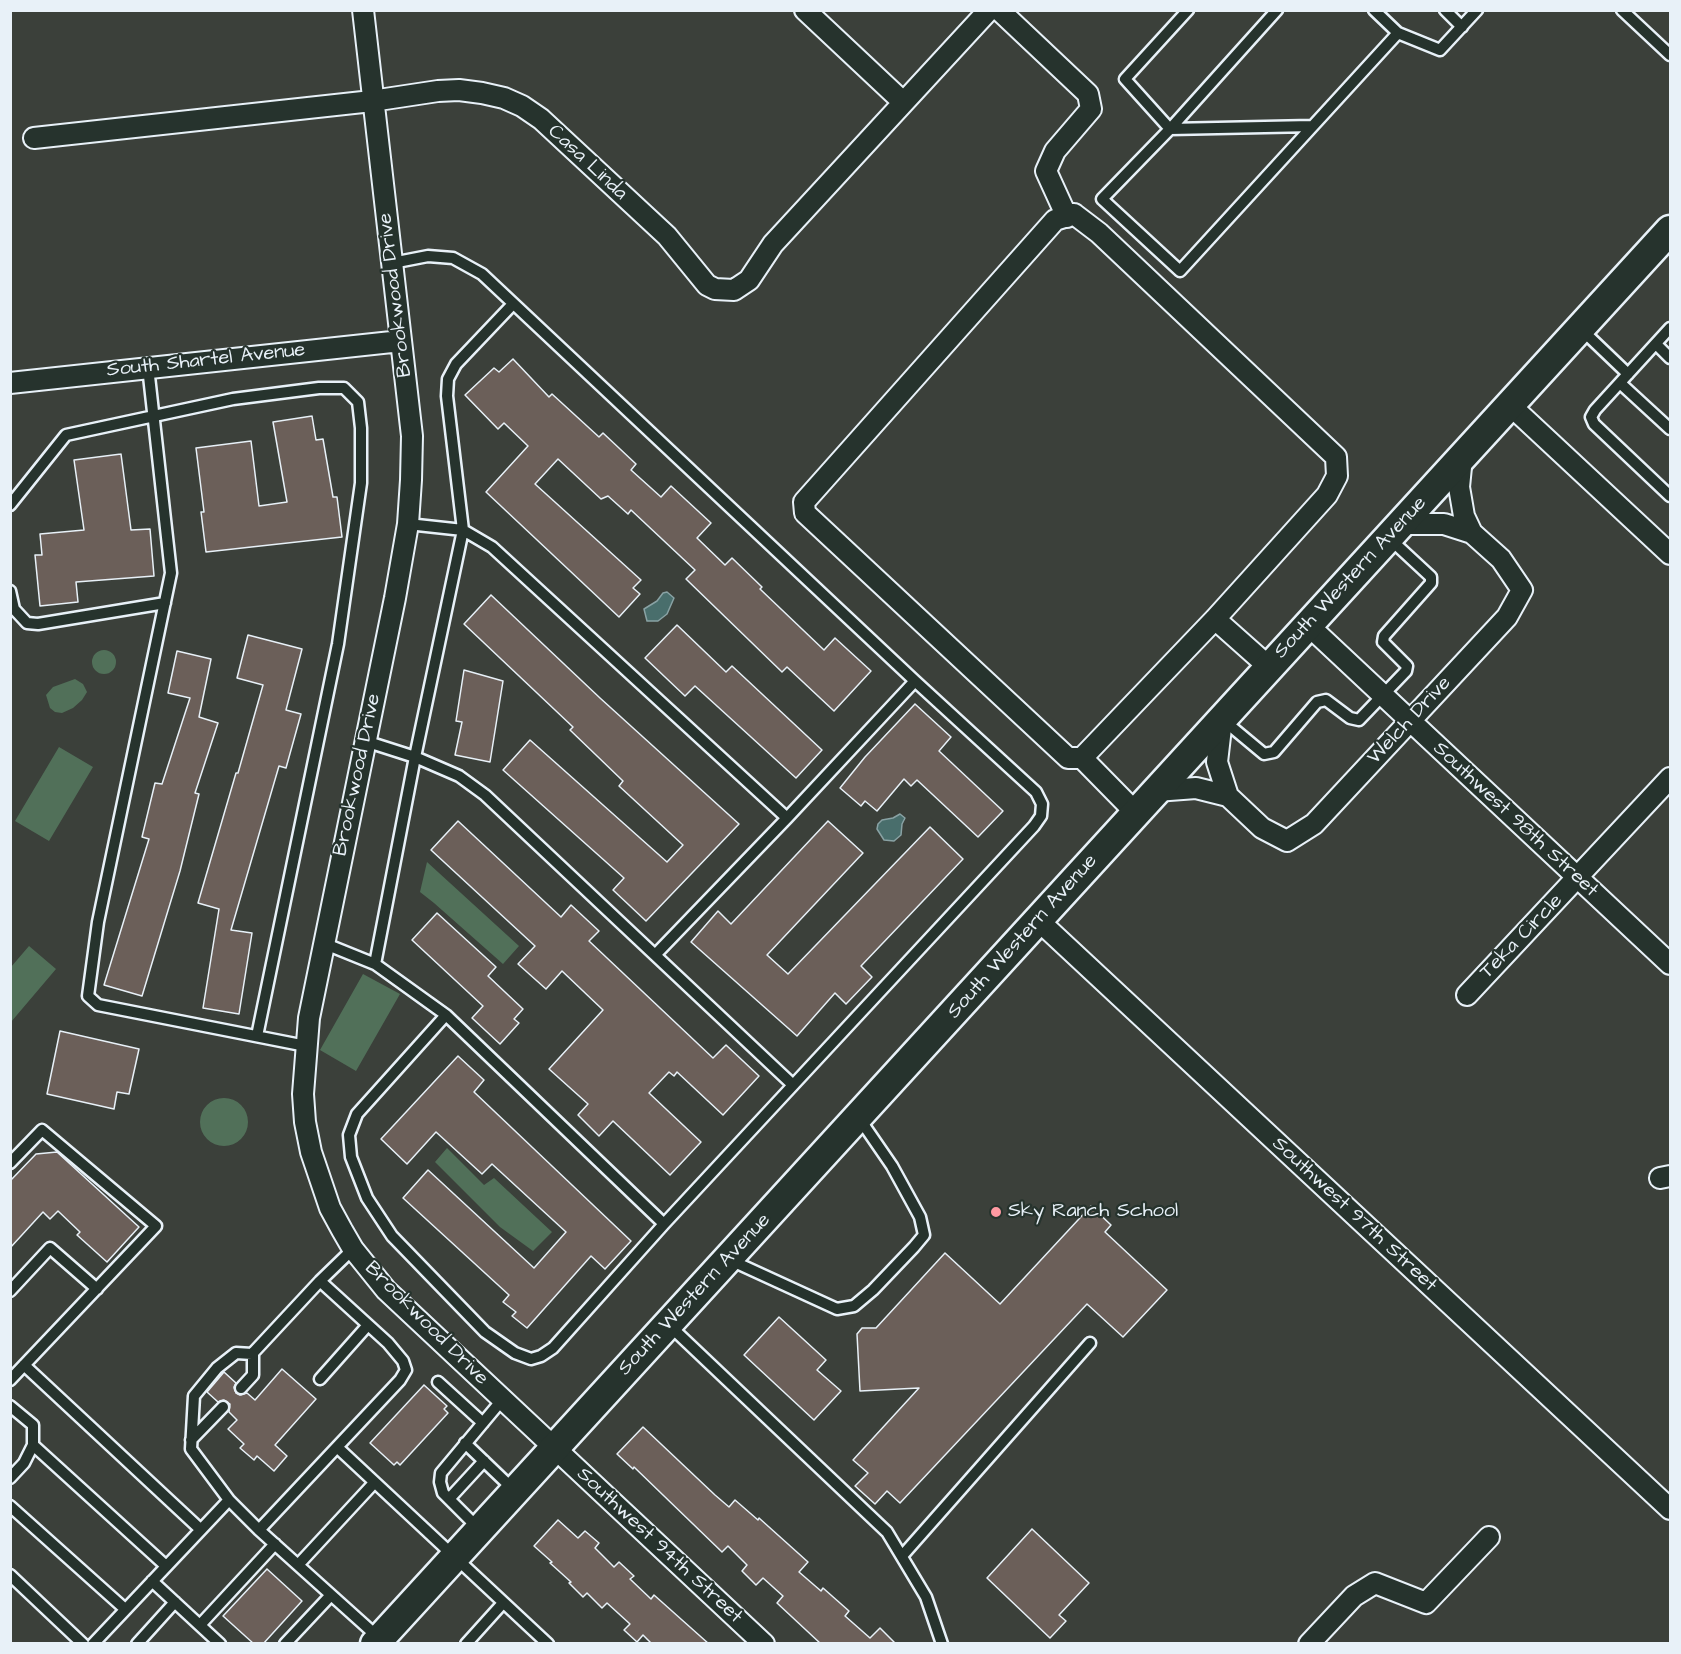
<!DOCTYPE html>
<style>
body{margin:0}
#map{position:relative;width:1681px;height:1654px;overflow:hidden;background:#3b403a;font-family:"Architects Daughter",sans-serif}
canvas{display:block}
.frame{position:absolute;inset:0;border:12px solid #e8f1f8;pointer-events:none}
</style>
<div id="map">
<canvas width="1681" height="1654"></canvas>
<div class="frame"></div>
</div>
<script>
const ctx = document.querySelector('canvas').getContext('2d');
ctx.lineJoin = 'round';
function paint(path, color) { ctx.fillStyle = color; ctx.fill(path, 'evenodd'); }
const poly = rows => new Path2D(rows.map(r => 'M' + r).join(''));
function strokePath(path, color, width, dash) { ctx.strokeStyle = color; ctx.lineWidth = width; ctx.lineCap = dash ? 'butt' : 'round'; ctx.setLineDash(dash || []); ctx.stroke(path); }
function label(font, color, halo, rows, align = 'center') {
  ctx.font = font + ' "Architects Daughter",sans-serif'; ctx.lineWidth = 4.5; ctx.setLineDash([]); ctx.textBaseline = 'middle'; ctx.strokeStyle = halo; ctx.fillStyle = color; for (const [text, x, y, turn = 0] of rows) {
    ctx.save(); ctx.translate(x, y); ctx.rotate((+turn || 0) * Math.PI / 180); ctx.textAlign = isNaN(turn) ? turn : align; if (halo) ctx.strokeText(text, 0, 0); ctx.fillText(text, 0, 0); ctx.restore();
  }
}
const green = poly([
 '92 662a12 12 0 1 1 24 0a12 12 0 1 1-24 0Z',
 [75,679,83,684,87,692,82,700,73,708,62,713,55,712,50,708,46,695,53,687],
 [59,747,93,767,49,841,15,821],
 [427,862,519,946,503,964,434,903,420,892],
 [29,946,56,969,11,1022,11,967],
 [363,974,400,994,356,1071,320,1050],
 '200 1122a24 24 0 1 1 48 0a24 24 0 1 1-48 0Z',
 [447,1148,484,1185,494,1178,552,1232,533,1251,500,1227,435,1162]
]);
const water = poly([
 [667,592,674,598,667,614,658,621,647,621,644,609,657,601,663,593,667,592],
 [900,814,905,818,902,824,901,835,894,841,884,840,877,829,878,824,882,820,893,818,900,814]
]);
const building = poly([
 [513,359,549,397,552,394,599,437,603,433,636,464,631,470,661,497,671,486,711,523,697,538,725,565,732,558,762,587,760,589,824,650,835,638,871,671,834,711,787,667,782,672,686,579,695,570,631,510,628,514,608,496,601,499,558,459,535,484,641,580,633,588,640,594,619,617,486,492,528,446,504,423,498,429,465,395,494,368,499,372,513,359],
 [312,416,316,440,323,439,333,497,337,497,342,537,206,552,201,512,204,512,196,448,251,441,259,506,287,502,273,422,312,416],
 [121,454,131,530,150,529,154,576,76,582,78,602,40,606,35,555,42,555,40,534,84,530,74,460,121,454],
 [491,595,600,698,739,824,646,921,613,890,624,878,503,770,530,740,667,862,683,845,619,786,623,781,570,730,573,727,464,624,491,595],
 [677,625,726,672,732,666,822,750,796,778,695,686,685,696,645,658,677,625],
 [248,635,302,649,286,710,301,714,286,768,279,766,231,930,252,933,239,1014,203,1008,219,909,198,903,236,773,238,773,263,685,237,678,248,635],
 [177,651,211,659,199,717,218,723,195,793,199,794,180,871,142,996,104,985,149,839,142,837,155,783,162,784,190,698,168,693,177,651],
 [464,670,503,681,490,762,455,755,462,722,456,721,464,670],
 [915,704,951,737,939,751,1003,811,978,837,917,780,911,786,904,779,877,811,865,801,861,806,840,788,865,757,915,704],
 [458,821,561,917,571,905,599,931,589,941,713,1058,726,1045,759,1076,723,1115,677,1072,674,1076,669,1072,649,1093,701,1142,670,1175,613,1121,599,1136,578,1115,588,1104,549,1069,603,1010,562,971,546,989,518,964,535,946,431,850,458,821],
 [828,821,863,853,767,955,788,974,930,827,963,859,861,966,872,977,846,1004,835,993,797,1036,691,942,718,911,731,924,828,821],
 [437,913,496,967,488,976,523,1009,514,1019,519,1023,500,1044,472,1018,483,1006,412,940,437,913],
 [60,1031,139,1049,129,1094,117,1092,114,1109,47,1094,60,1031],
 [458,1056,484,1080,474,1092,631,1241,605,1269,591,1256,527,1328,512,1316,516,1312,503,1302,509,1295,403,1198,428,1170,534,1268,566,1232,492,1164,482,1174,436,1132,407,1164,381,1139,458,1056],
 [57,1152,139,1227,107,1262,77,1235,80,1232,58,1211,50,1219,43,1212,10,1248,10,1181,36,1154,57,1152],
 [1091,1206,1111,1225,1105,1232,1167,1290,1123,1337,1087,1304,900,1503,887,1491,875,1504,855,1486,868,1473,853,1460,919,1388,860,1391,857,1334,862,1328,876,1328,945,1253,1000,1304,1091,1206],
 [779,1317,826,1360,817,1370,841,1391,814,1420,744,1355,779,1317],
 [282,1369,316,1399,275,1445,287,1456,274,1471,257,1456,254,1460,240,1448,244,1444,228,1429,237,1420,229,1412,230,1404,224,1400,218,1402,207,1392,224,1372,236,1383,234,1387,236,1393,240,1395,247,1393,255,1400,282,1369],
 [424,1385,447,1406,444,1409,448,1413,400,1465,397,1462,394,1465,370,1443,424,1385],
 [643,1427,715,1495,729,1507,735,1500,758,1520,759,1518,808,1562,799,1572,821,1591,823,1588,849,1611,845,1616,870,1638,880,1628,896,1644,821,1644,777,1603,783,1596,763,1578,756,1585,742,1571,747,1565,728,1546,722,1552,634,1467,633,1469,617,1454,643,1427],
 [558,1520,578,1538,585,1531,599,1543,595,1548,614,1567,619,1562,634,1576,630,1579,651,1599,654,1595,709,1644,652,1644,643,1635,637,1642,624,1630,630,1624,607,1603,602,1608,587,1593,583,1597,569,1583,571,1582,550,1563,552,1562,534,1546,558,1520],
 [1032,1529,1089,1583,1059,1615,1066,1621,1050,1638,987,1578,1032,1529],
 [267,1569,302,1601,263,1644,254,1644,223,1616,267,1569]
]);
const lane = poly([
 [1188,10,1125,79,1170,129,1102,199,1180,271,1398,33,1374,10],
 [1445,10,1462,27],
 [1622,10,1670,55],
 [1398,33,1440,50,1477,10],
 [1170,129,1277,10],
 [1170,129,1312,126],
 [392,263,428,256,453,258,482,274,915,681,1036,792,1042,804,1041,816,1034,826,664,1224,553,1348,541,1356,531,1359,515,1353,485,1332,392,1236,367,1198,351,1157,349,1135,357,1114,446,1015],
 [1670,328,1595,410,1591,417,1594,424,1670,496],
 [1581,329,1628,374],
 [1656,344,1670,358],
 [148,367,171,573,98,922,88,996,98,1005,306,1046],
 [1620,383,1670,429],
 [10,505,66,435,233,399,319,388,344,388,358,402,361,428,361,483,338,644,257,1036],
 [408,524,463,530,492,547,787,818],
 [10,591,14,609,27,623,38,624,165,603],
 [1222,719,1264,754,1274,752,1317,702,1326,700,1350,718,1359,720,1406,671,1407,666,1383,642,1384,636,1431,583,1431,577,1389,538],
 [365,741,415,757,459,776,485,795,793,1085],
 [323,943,375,964,446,1015,664,1224],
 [656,954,787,818,915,681],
 [375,964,415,757,463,530,447,396,448,379,456,364,513,304],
 [10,1163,42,1130,156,1226,10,1380],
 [728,1259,837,1309,854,1306,873,1290,914,1247,924,1235,920,1217,892,1166,859,1118],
 [320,1281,388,1343,403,1361,406,1370,400,1380,337,1447],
 [10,1291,50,1248,97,1289],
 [669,1325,887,1532,926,1597,942,1644],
 [24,1365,200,1529],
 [320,1379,368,1325],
 [438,1382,483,1423],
 [241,1388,253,1375,253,1353],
 [10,1406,33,1425,33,1445,24,1463,10,1478],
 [191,1440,223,1407],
 [465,1443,515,1491],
 [33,1445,166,1566],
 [449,1499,484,1461],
 [229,1500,191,1449,194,1396,217,1368,236,1353,252,1354,320,1281,353,1249],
 [10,1506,125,1609],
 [479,1529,443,1493,440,1482,441,1473,502,1400],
 [259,1530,337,1447,548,1644],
 [902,1556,1090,1343],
 [298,1565,374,1483],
 [10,1575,83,1644],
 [152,1581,220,1644],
 [200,1625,275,1544],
 [93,1644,229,1500,259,1530,379,1638],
 [137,1644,175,1602],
 [285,1644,331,1595],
 [466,1644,503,1603]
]);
const street = poly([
 [363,10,412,436,411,480,408,524,395,598,309,1018,303,1094,305,1122,311,1152,330,1208,342,1230,353,1249,386,1290,764,1644],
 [805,10,903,102],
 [999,10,1088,94,1091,109,1055,151,1046,171,1067,217],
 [34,138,372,101,438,91,459,90,482,93,504,98,522,106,541,119,667,236,707,285,715,289,734,290,749,280,773,244,989,10],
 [1074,214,1099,233,1336,457,1337,476,1327,495,1215,619,1082,758,1068,758,805,513,804,502,1055,220,1074,214],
 [10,383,401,341],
 [1510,405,1670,554],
 [1400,524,1444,524,1472,533],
 [1215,619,1269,667],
 [1308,625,1670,964],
 [1222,719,1217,762,1228,796,1262,828,1287,841,1314,824,1507,617,1522,590,1501,559,1472,533,1464,516,1459,487,1462,457],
 [1082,758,1136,813],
 [1156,791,1196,788,1228,796],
 [1038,920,1670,1509],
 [1467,995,1670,778],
 [1660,1178,1670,1176],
 [1309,1644,1354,1596,1375,1583,1426,1603,1489,1537]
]);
const secondary = poly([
 [375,1644,1670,230]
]);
const markers = [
 [996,1212,6,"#ff9aa2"]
];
const streetNames = [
 ["Casa Linda",587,163,43],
 ["Brookwood Drive",396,295,-97],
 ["South Shartel Avenue",206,361,-6],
 ["South Western Avenue",1351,578,-47],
 ["Welch Drive",1410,721,-47],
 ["Brookwood Drive",358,775,-78],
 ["Southwest 98th Street",1515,820,43],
 ["South Western Avenue",1023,937,-48],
 ["Teka Circle",1522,937,-46],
 ["Southwest 97th Street",1354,1215,43],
 ["South Western Avenue",695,1295,-47],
 ["Brookwood Drive",426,1324,45],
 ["Southwest 94th Street",659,1546,43]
];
const poiNames = [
 ["Sky Ranch School",1008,1212]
];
paint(green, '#517059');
paint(water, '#496e6c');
strokePath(water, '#89a2a4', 1.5);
paint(building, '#6b5f59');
strokePath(building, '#e8f1f8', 1.5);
strokePath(lane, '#e8f1f8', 15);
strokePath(street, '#e8f1f8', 24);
strokePath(secondary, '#e8f1f8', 33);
strokePath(lane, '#26332d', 10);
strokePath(street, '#26332d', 20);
strokePath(secondary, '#26332d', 28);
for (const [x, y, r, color] of markers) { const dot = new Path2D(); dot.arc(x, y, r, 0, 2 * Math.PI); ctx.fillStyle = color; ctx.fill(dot); strokePath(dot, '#26332d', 2); }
label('20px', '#e8f1f8', '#26332d', streetNames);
label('20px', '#e8f1f8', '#26332d', poiNames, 'left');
</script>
